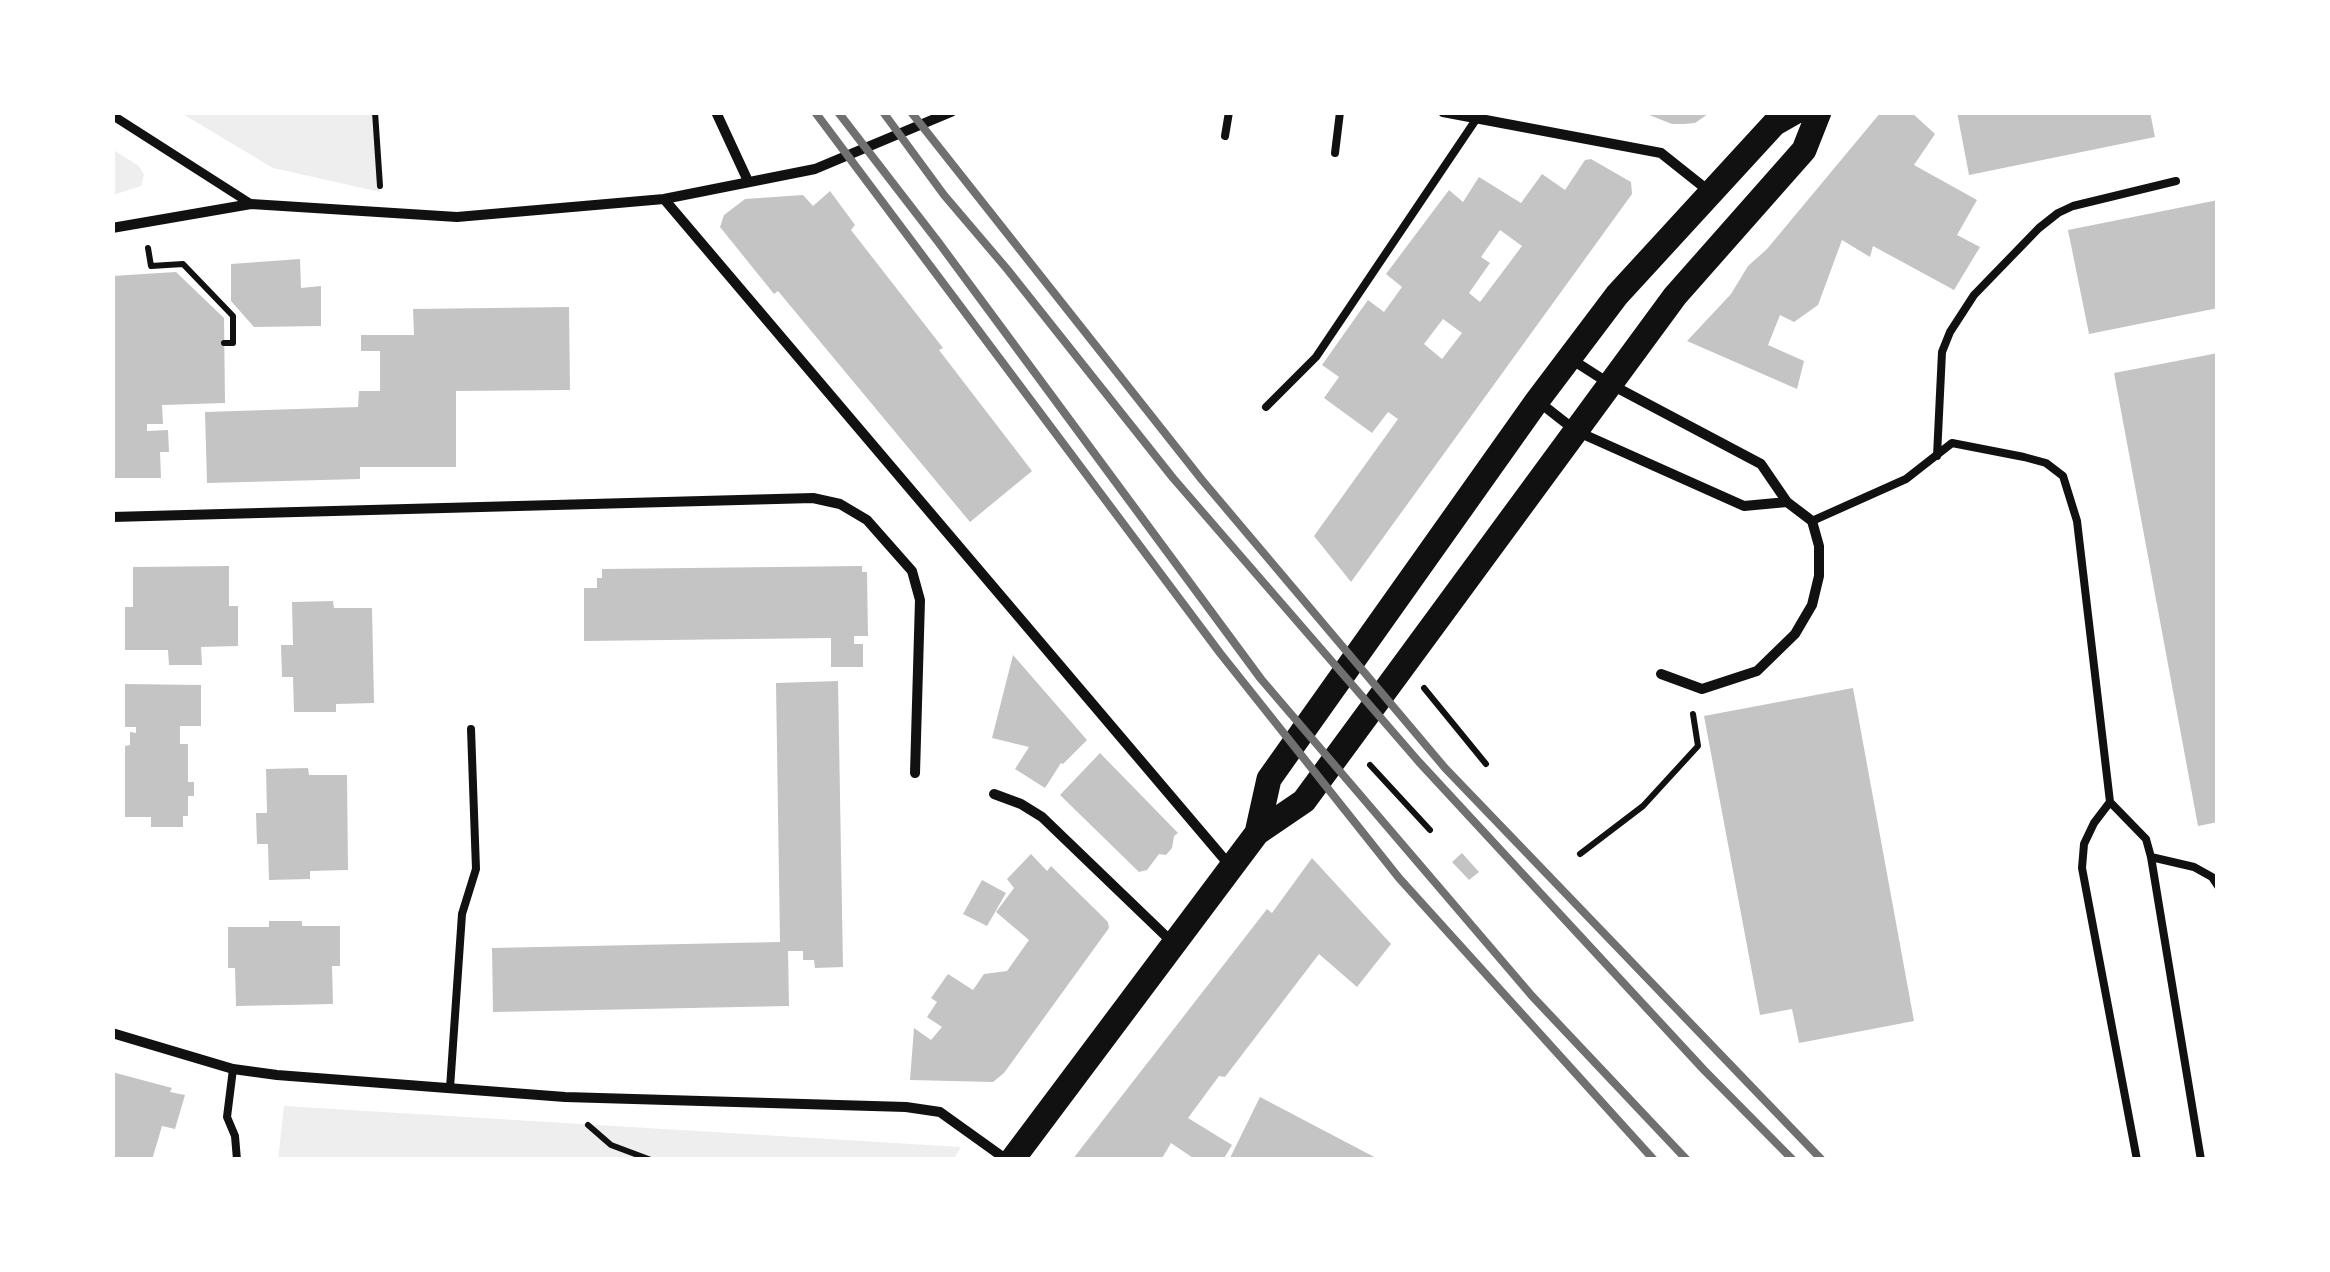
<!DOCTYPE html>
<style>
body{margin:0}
#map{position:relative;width:2330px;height:1272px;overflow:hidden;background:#fff;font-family:"PT Sans",sans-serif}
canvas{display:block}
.frame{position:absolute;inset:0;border:115px solid #fff;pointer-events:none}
</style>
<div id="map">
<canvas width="2330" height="1272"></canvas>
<div class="frame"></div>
</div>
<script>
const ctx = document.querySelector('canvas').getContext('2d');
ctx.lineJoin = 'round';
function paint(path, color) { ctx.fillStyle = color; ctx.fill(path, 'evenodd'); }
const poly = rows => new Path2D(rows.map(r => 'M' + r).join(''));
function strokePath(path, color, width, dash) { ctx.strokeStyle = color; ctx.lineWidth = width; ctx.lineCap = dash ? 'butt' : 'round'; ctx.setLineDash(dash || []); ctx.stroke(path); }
const green = poly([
 [181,113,375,113,380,192,273,168],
 [112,149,139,166,144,175,141,186,113,195],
 [284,1106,961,1147,953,1160,278,1160]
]);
const building = poly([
 [1711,112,1695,123,1684,124,1672,124,1644,113],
 [1881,112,1911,112,1935,134,1914,165,1977,200,1957,235,1980,247,1954,290,1873,246,1870,257,1842,240,1818,305,1794,322,1780,315,1768,345,1804,361,1797,389,1687,341,1731,294,1748,266,1767,249],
 [1957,112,2150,112,2155,137,1969,175],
 [1591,159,1631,182,1632,194,1351,582,1314,536,1398,419,1388,412,1372,433,1324,398,1339,377,1322,365,1368,300,1384,312,1402,287,1386,274,1449,190,1463,202,1479,177,1521,203,1542,174,1565,190,1585,160],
 [1500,230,1522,246,1480,302,1469,293,1490,263,1481,257],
 [1443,319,1462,333,1442,359,1424,344],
 [830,191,855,225,851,230,943,348,939,350,1032,471,970,522,778,291,774,294,720,227,724,215,745,199,803,195,813,206],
 [2218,200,2218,308,2089,334,2068,230],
 [300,259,301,288,321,286,321,326,254,327,231,301,231,264],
 [176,272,224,318,225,403,162,405,163,424,147,424,147,431,168,430,169,452,160,452,161,478,112,478,112,276],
 [569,307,570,390,456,391,456,467,360,467,360,479,207,483,205,412,358,407,359,391,380,391,380,351,361,351,361,335,414,335,413,309],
 [2218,353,2218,822,2198,826,2114,373],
 [229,566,229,606,238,606,238,646,201,647,202,665,169,665,168,650,125,650,125,607,133,607,133,567],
 [862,566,862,572,867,572,868,636,854,636,854,644,863,644,863,667,831,667,831,638,584,641,584,588,597,588,597,578,602,578,602,569],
 [333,601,334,608,372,608,374,703,336,704,336,712,294,712,293,677,282,677,281,645,293,645,292,602],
 [1013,655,1087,740,1063,764,1061,763,1045,788,1015,769,1029,747,992,738],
 [838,681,843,967,815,968,814,960,803,960,803,951,788,951,789,1006,493,1012,492,948,780,942,776,683],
 [125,684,201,685,201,726,180,726,180,744,188,744,188,782,194,782,194,796,188,796,188,816,183,816,183,827,151,827,151,817,125,817,125,746,130,745,130,732,136,733,136,727,125,727],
 [1853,688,1914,1021,1799,1043,1792,1009,1760,1015,1704,716],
 [1100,753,1178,833,1174,836,1172,848,1166,855,1159,854,1147,870,1139,872,1060,795],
 [308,768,309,775,347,775,348,870,310,871,310,879,269,880,268,844,257,844,256,813,267,813,266,769],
 [1462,853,1479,872,1469,880,1452,862],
 [1031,854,1047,871,1051,866,1108,922,1109,928,1004,1073,993,1082,910,1080,914,1028,931,1040,942,1027,927,1017,937,1002,931,998,948,974,973,990,984,974,1007,971,1029,940,996,912,1014,888,1007,879],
 [1312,858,1391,944,1357,987,1319,954,1225,1077,1219,1076,1188,1118,1232,1145,1223,1160,1196,1160,1171,1143,1161,1160,1072,1160,1267,909,1272,913],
 [982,880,1006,893,987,926,963,914],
 [269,921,302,921,302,926,340,926,340,966,332,966,333,1004,236,1006,235,968,228,968,228,927,269,927],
 [112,1072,172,1088,170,1092,185,1095,175,1129,162,1126,152,1160,112,1160],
 [1260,1097,1380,1160,1229,1160]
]);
const path = poly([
 [375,112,380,186],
 [148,248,151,266,183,264,233,316,233,343,224,343],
 [1424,688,1486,764],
 [1370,765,1430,830],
 [1580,854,1643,806,1698,746,1693,714],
 [588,1125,611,1145,651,1160]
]);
const service = poly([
 [1225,136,1229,112],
 [1335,153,1340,112],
 [1266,407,1316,357,1477,118],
 [1937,456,1942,352,1950,332,1974,295,2039,228,2058,213,2073,206,2176,181],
 [1812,521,1906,479,1952,443,2024,457,2046,463,2063,476,2077,521,2110,802,2146,839,2151,857,2201,1160],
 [2110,802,2094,823,2084,844,2082,868,2137,1160],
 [2151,857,2194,867,2212,877,2218,886],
 [233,1069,227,1117,235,1136,237,1160],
 [450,1088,462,914,476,869,471,729]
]);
const pedestrian = poly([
 [112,115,251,204]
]);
const minor = poly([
 [716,112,748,181],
 [1443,112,1661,153,1710,192],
 [664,199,1231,867],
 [112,228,251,204,457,217,664,199,815,169,951,112],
 [1571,359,1610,384,1761,464,1787,502,1812,521,1819,546,1819,576,1812,605,1795,634,1757,671,1702,689,1661,674],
 [1539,402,1576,431,1744,506,1787,502],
 [112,517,813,498,840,504,867,520,912,571,920,600,915,773],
 [994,794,1021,804,1042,817,1173,943],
 [112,1033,233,1069,277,1075,565,1097,906,1107,940,1112,1007,1160]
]);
const primary = poly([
 [1257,833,1269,779,1537,401,1617,295,1774,124,1795,112],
 [1012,1160,1257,833,1304,801,1675,296,1804,150,1819,112]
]);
const rail = poly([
 [815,112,1220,653,1399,878,1654,1160],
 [838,112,939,243,1261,679,1532,996,1687,1160],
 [883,112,944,195,1007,269,1173,478,1419,762,1704,1070,1793,1160],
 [911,112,1202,480,1445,768,1822,1160]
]);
paint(green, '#eee');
paint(building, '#c4c4c4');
strokePath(path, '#111', 6);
strokePath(service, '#111', 8);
strokePath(pedestrian, '#111', 9);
strokePath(minor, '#111', 10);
strokePath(primary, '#111', 25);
strokePath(rail, '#707070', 8);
</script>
